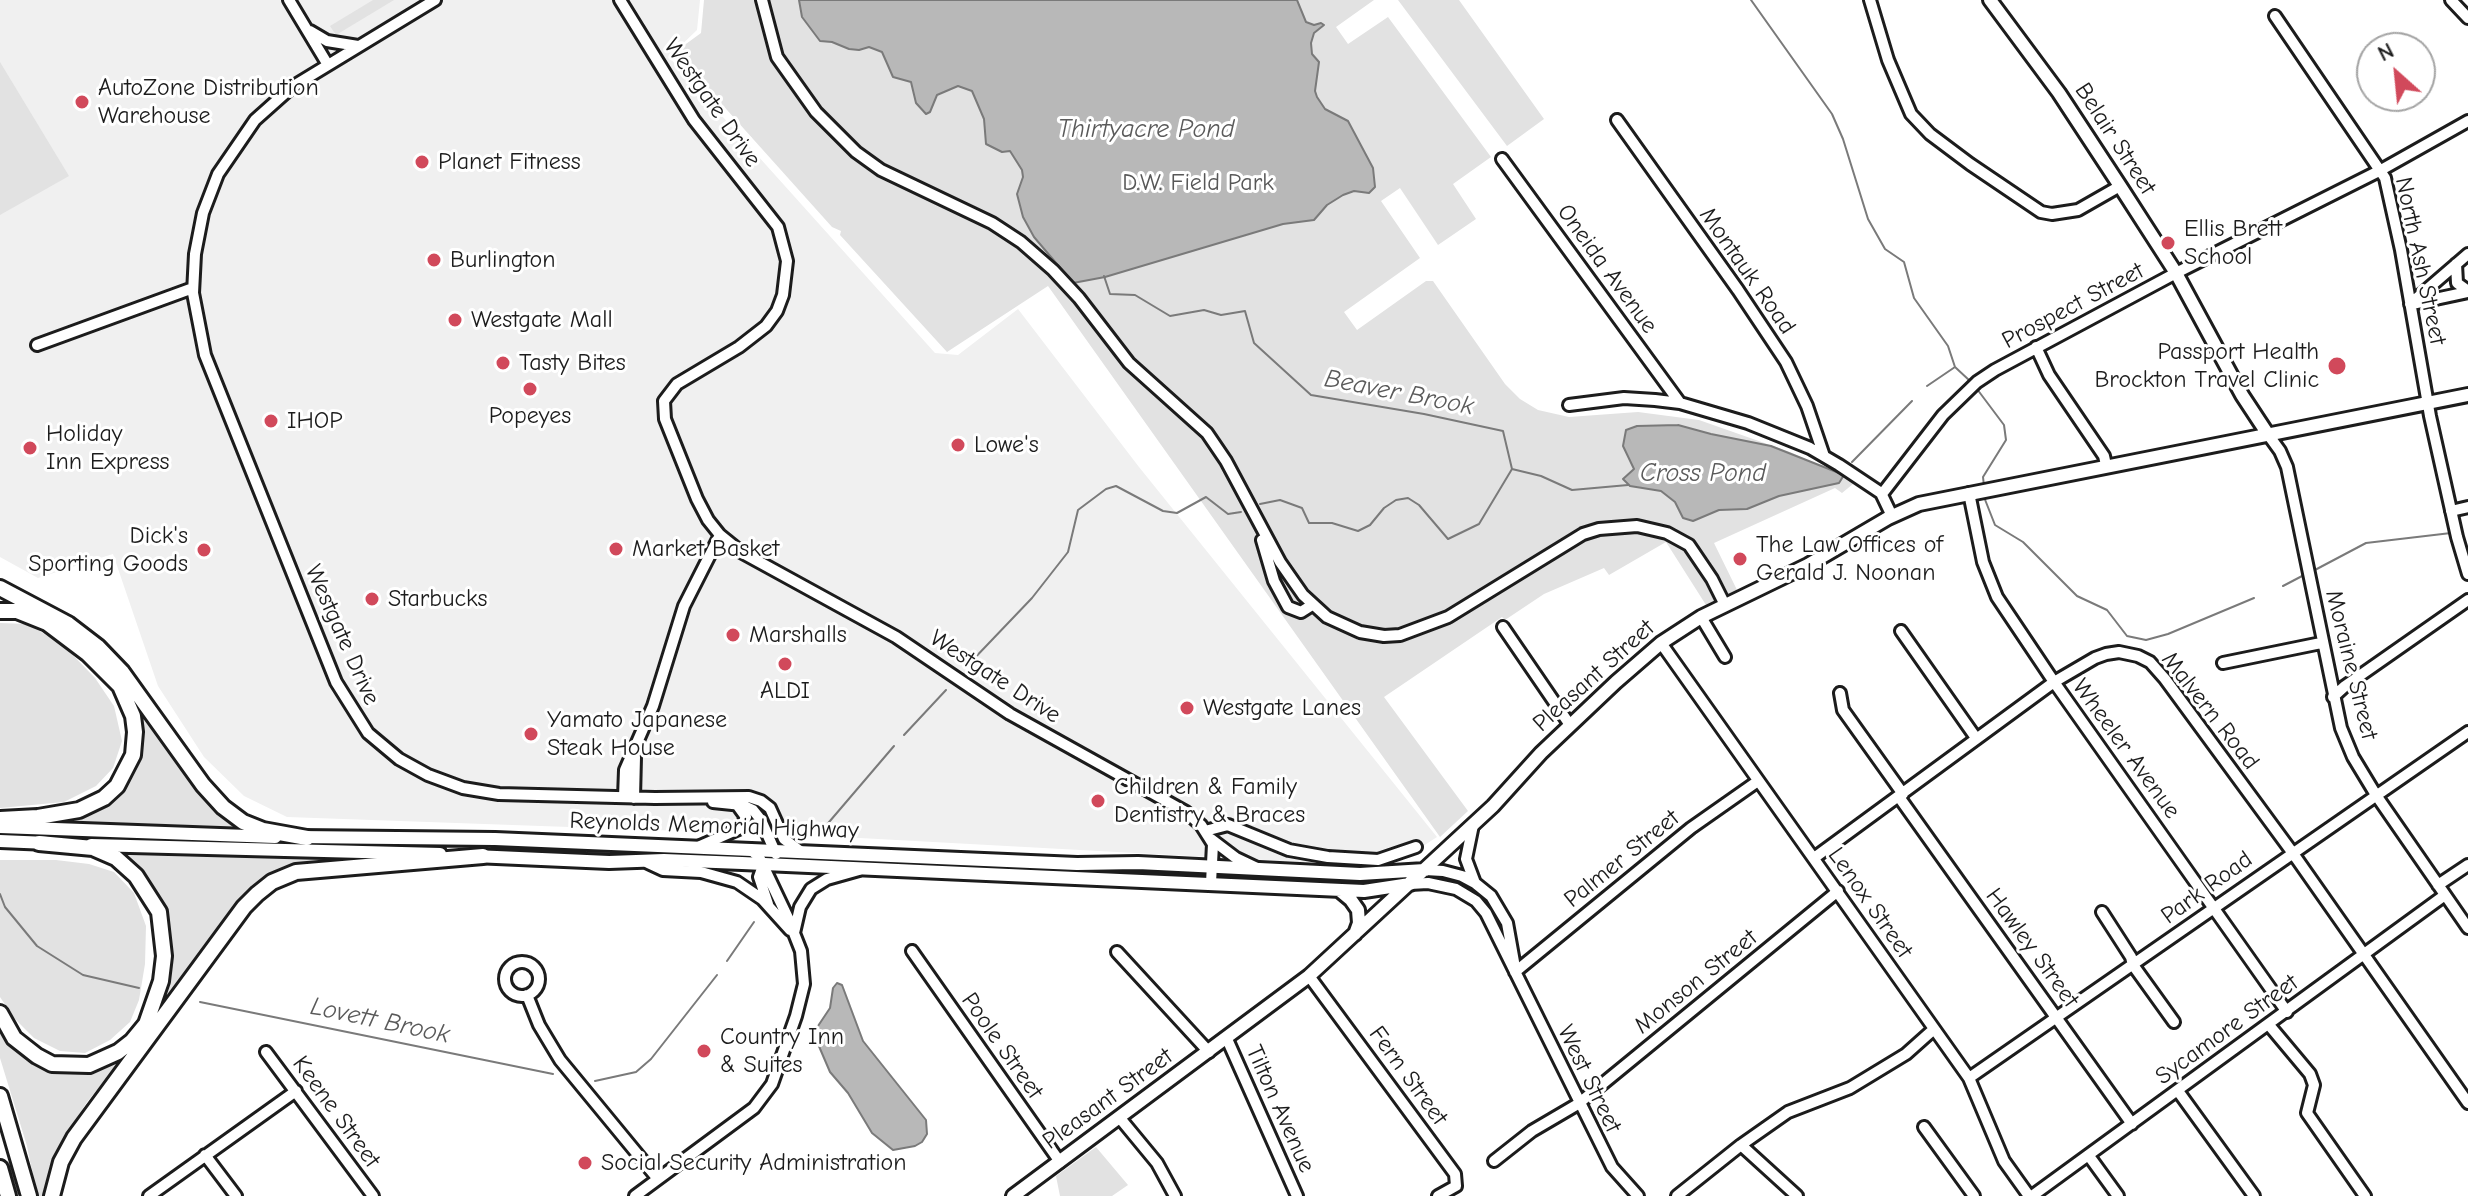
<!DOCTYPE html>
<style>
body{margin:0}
#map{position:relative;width:2468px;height:1196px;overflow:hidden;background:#fff;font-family:"Comic Neue",sans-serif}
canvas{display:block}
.north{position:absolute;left:2356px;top:32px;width:80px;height:80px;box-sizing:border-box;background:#fff;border:2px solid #a4a4a4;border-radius:50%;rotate:333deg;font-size:22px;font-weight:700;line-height:32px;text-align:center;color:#1c1c1c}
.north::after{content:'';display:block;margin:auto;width:28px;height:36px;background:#d1495b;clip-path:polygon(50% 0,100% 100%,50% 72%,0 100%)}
</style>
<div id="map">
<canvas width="2468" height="1196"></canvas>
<div class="north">N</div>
</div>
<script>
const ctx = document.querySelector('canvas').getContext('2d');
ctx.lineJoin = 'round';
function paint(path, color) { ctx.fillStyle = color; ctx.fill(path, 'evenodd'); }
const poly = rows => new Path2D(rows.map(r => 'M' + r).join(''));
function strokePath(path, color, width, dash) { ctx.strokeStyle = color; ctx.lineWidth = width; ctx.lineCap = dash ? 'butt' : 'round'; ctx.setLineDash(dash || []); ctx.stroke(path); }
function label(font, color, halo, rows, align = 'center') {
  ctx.font = font + ' "Comic Neue",sans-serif'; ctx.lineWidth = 6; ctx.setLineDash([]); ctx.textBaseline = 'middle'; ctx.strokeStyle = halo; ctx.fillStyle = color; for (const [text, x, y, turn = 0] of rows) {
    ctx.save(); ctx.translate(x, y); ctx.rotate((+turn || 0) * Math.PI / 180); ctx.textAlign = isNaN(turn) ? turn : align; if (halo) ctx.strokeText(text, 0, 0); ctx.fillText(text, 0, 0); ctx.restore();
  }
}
const built = poly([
 [0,0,700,0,697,30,669,57,935,353,958,355,1018,309,1139,467,1437,837,1405,858,1371,863,1319,863,823,836,287,817,244,796,204,757,158,686,113,554,38,578,0,557]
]);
const green = poly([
 [373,0,394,0,336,35,330,26],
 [704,0,1374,0,1336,27,1348,44,1388,17,1491,157,1453,184,1476,219,1438,245,1400,188,1381,201,1420,258,1344,312,1357,330,1426,281,1433,281,1505,384,1520,399,1538,410,1569,417,1638,412,1699,420,1790,452,1834,472,1853,484,1842,493,1835,488,1714,543,1737,590,1706,605,1666,542,1609,575,1604,568,1544,594,1505,620,1502,617,1384,697,1468,811,1440,837,1048,286,947,352,840,235,841,231,832,227,675,52,701,33],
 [1398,0,1459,0,1544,119,1507,146],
 [0,62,69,176,0,215],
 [0,623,28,624,64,646,95,678,114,706,122,741,113,768,96,786,64,802,0,808],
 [123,681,170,754,199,793,214,809,241,827,42,820,109,799,131,776,139,750],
 [122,855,165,856,337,859,274,872,242,895,151,1021,167,933,158,896,142,870],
 [0,860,56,860,89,864,114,872,134,893,146,926,145,964,139,1000,130,1022,110,1040,85,1053,60,1051,34,1038,14,1018,0,997],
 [0,1028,10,1044,28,1060,55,1072,85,1072,131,1048,87,1102,60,1144,49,1168,45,1196,37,1196,27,1146,0,1058],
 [1096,1147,1128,1185,1112,1196,1060,1196,1056,1176]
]);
const water = poly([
 [799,0,1297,0,1306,22,1314,25,1321,23,1324,25,1314,33,1311,43,1312,54,1319,62,1315,91,1317,97,1325,109,1348,121,1373,168,1375,187,1369,193,1354,191,1343,195,1327,205,1314,220,1283,224,1105,277,1073,283,1034,237,1023,217,1017,194,1023,177,1022,170,1010,151,1002,152,986,144,984,119,972,91,958,86,937,95,930,112,926,114,916,103,911,82,893,77,882,52,869,47,859,50,849,49,832,42,820,41,802,17,799,0],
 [1678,425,1711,434,1771,446,1844,475,1839,483,1779,496,1747,509,1719,510,1693,521,1683,518,1675,502,1661,491,1630,486,1623,479,1634,469,1623,446,1626,430,1637,426,1678,425],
 [837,983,842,985,863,1041,926,1120,927,1134,922,1142,915,1146,893,1150,872,1133,848,1093,830,1072,818,1044,818,1026,830,1008,833,988,837,983]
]);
const stream = poly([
 [1751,0,1832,114,1843,139,1868,219,1885,249,1904,262,1914,298,1948,346,1955,367],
 [1104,276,1110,294,1135,295,1170,316,1204,310,1221,315,1245,311,1254,343,1311,395,1424,414,1503,431,1512,469,1541,476,1572,490,1628,485],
 [1927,386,1955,367,1970,381],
 [1977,389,2004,425,2006,440,1983,477,1984,486],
 [1852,462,1912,401],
 [1984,497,1995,525,2023,542,2077,596,2107,610,2127,636,2146,640,2168,634,2254,598],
 [1260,504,1280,500,1302,508,1309,523,1332,523,1358,531,1370,525,1384,508,1396,500,1408,498,1419,505,1448,539,1479,524,1512,469],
 [2313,571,2366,543,2451,533],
 [2283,586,2304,575],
 [968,665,1032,598,1068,552,1078,510,1106,489,1116,486,1163,511,1177,513,1206,497,1228,514,1241,512],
 [904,735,946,690],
 [818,835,894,746],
 [0,894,5,907,37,946,83,975,139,988],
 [727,961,754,922],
 [200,1002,553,1074],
 [595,1081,636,1072,651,1059,717,975]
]);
const minor = poly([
 [289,0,328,65],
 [435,0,292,87,255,120,218,174,203,213,195,254,193,293,205,355,336,682,368,733,399,759,428,775,463,788,499,794,655,798,749,797,761,801,770,808,784,839,800,851],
 [620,0,694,120,778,227,787,261,783,295,777,311,766,326,739,347,677,384,664,401,665,419,697,499,708,520,720,535,741,552,896,637,1010,714,1186,812,1201,825,1213,844,1211,883],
 [762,0,777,57,816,112,856,152,881,170,992,223,1021,242,1053,270,1079,298,1129,363,1207,433,1226,461,1280,562,1303,595,1327,617,1360,632,1384,636,1400,635,1448,617,1583,534,1599,529,1637,526,1667,533,1689,545,1712,579,1725,605],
 [1870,0,1888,60,1911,114,1930,134,1970,164,2041,212,2052,214,2078,210,2120,186],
 [2451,0,2468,18],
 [2275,16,2385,178,2401,250,2430,416,2457,537,2468,574],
 [310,31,327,41,358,46],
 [1617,120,1738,290,1786,362,1807,406,1824,456],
 [1502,159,1680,403],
 [2456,264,2457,283,2468,291],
 [2410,304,2468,254],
 [2412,304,2468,292],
 [37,345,193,288],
 [2036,347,2049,375,2104,456,2106,465],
 [1569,405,1624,398,1655,400,1680,403,1748,423,1810,448,1839,465,1881,493,1892,516],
 [2267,433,2280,451,2287,467,2341,728,2353,757,2376,795,2468,928],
 [1969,493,1983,562,1997,597,2054,682,2287,1012],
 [1882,494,1943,415,1977,382,1995,370,2176,273,2381,170,2468,121],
 [2451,511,2468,507],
 [1262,540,1274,581,1288,607,1301,612,1312,605],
 [1701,617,1725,657],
 [1503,627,1570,725],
 [1901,631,1976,738],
 [1661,643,1969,1078,2004,1161,2029,1196],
 [2223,663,2321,643],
 [1840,693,1843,710,1903,794],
 [2333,697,2345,686,2468,600],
 [624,797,625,770,653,706,684,606,720,535],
 [1899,797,2132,1124],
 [634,798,635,757],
 [713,802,742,805,753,810,761,820,776,854],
 [1473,825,1466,859,1475,883],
 [1205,831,1228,825,1289,850,1328,857,1378,860,1416,847],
 [1211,839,1236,858,1257,868],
 [700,846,741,828,746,817,738,806],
 [1814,858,2054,682,2095,658,2106,654,2119,652,2138,656,2150,662,2165,679,2292,852,2468,1103],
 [648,863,663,870,701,872,737,882,762,899,790,930],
 [764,863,759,877,768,904],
 [1425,870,1443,871,1462,876,1475,883,1491,896,1507,923,1514,962],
 [1410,884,1428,883,1456,889,1476,901,1486,913,1612,1167,1638,1196],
 [2438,885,2468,865],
 [2102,912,2131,957,2133,965,2174,1022],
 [794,933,800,907,811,889,827,879,859,870],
 [912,951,1060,1162],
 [1117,952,1209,1052],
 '505 979a17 17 0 1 1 34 0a17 17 0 1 1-34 0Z',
 [1515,972,1691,828,1758,781],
 [1309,976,1455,1174,1456,1186,1438,1196],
 [527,995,539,1025,560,1060,658,1179],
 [2269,1025,2310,1074,2314,1085,2307,1113,2365,1196],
 [1227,1039,1297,1196],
 [266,1052,373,1196],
 [1969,1078,2468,732],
 [2178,1091,2254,1196],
 [1119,1117,1157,1163,1175,1196],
 [1924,1127,1974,1196],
 [1741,1145,1797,1196],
 [205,1155,236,1196],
 [2089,1156,2118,1196],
 [1494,1161,1532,1131,1578,1104,1838,891],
 [149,1196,296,1091],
 [635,1196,754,1108,772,1084,796,1016,804,984,801,951,788,918,759,857,750,849],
 [1677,1196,1741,1145,1788,1112,1850,1088,1906,1054,1934,1029],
 [2032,1196,2445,895]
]);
const major = poly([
 [1990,0,2059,93,2120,186,2176,273,2242,395,2267,433],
 [0,827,275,837],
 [298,837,495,839,1077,864,1138,863,1360,874,1425,870],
 [0,841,48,843],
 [91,845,440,854],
 [474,856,609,862,664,860,742,863,1364,891,1410,884],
 [1339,890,1351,900,1358,910,1359,923,1355,934],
 [1013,1196,1309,976,1493,806,1541,753,1616,682,1661,643,1701,617,1808,565,1888,518,1919,504,2468,395]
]);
const highway = poly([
 [0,588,68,624,98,647,122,672,203,785,223,807,243,822,263,830,307,838],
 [0,611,17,611,47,623,88,654,120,686,133,716,135,732,133,755,117,786,104,798,79,810,38,817,0,819],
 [0,1013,14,1038,37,1056,52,1064,89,1065,118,1052,132,1041,146,1024,161,981,164,956,159,912,136,876,116,858,93,848,39,843],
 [0,1096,29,1196],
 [0,1168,8,1196],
 [52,1196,61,1162,74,1138,244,907,257,894,272,882,296,872,483,856]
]);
const markers = [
 [82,102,8,"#d1495b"],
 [422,162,8,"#d1495b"],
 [2168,243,8,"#d1495b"],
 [434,260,8,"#d1495b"],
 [455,320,8,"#d1495b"],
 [503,363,8,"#d1495b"],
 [2337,366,10,"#d1495b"],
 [530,389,8,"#d1495b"],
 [271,421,8,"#d1495b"],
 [958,445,8,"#d1495b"],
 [30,448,8,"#d1495b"],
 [616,549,8,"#d1495b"],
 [204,550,8,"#d1495b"],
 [1740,559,8,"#d1495b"],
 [372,599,8,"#d1495b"],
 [733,635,8,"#d1495b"],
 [785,664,8,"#d1495b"],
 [1187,708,8,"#d1495b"],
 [531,734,8,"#d1495b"],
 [1098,801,8,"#d1495b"],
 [704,1051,8,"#d1495b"],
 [585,1163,8,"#d1495b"]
];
const poiNames = [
 ["AutoZone Distribution",98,88],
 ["Warehouse",98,116],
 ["Planet Fitness",438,162],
 ["Ellis Brett",2184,229],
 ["School",2184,257],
 ["Burlington",450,260],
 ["Westgate Mall",471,320],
 ["Passport Health",2319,352,"right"],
 ["Brockton Travel Clinic",2319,380,"right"],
 ["Tasty Bites",519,363],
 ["Popeyes",530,416,"center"],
 ["IHOP",287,421],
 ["Holiday",46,434],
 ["Inn Express",46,462],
 ["Lowe's",974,445],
 ["Dick's",188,536,"right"],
 ["Sporting Goods",188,564,"right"],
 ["The Law Offices of",1756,545],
 ["Gerald J. Noonan",1756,573],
 ["Market Basket",632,549],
 ["Starbucks",388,599],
 ["Marshalls",749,635],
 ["ALDI",785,691,"center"],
 ["Westgate Lanes",1203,708],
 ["Yamato Japanese",547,720],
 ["Steak House",547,748],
 ["Children & Family",1114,787],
 ["Dentistry & Braces",1114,815],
 ["Country Inn",720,1037],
 ["& Suites",720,1065],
 ["Social Security Administration",601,1163]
];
const streetNames = [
 ["Westgate Drive",712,103,55],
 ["Belair Street",2115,139,57],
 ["North Ash Street",2420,261,78],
 ["Oneida Avenue",1607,269,54],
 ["Montauk Road",1747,271,55],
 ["Prospect Street",2073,306,-28],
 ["Westgate Drive",342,635,66],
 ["Moraine Street",2351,665,76],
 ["Pleasant Street",1594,676,-42],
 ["Westgate Drive",995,677,33],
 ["Malvern Road",2210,711,52],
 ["Wheeler Avenue",2126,749,54],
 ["Reynolds Memorial Highway",714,826,2],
 ["Palmer Street",1622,859,-39],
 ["Park Road",2207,888,-36],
 ["Lenox Street",1870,903,55],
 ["Hawley Street",2032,948,54],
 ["Monson Street",1696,982,-39],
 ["Sycamore Street",2227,1030,-36],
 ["Poole Street",1002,1046,55],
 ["Fern Street",1408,1076,54],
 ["West Street",1589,1079,64],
 ["Pleasant Street",1108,1099,-36],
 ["Tilton Avenue",1280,1109,66],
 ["Keene Street",336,1112,54]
];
const parkNames = [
 ["D.W. Field Park",1198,183]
];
const waterNames = [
 ["Thirtyacre Pond",1146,130],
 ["Beaver Brook",1399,393,11],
 ["Cross Pond",1703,474],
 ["Lovett Brook",380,1021,12]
];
paint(built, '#f0f0f0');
paint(green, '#e2e2e2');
paint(water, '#b8b8b8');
strokePath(water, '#7a7a7a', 2);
strokePath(stream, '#7a7a7a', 2);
strokePath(minor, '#1c1c1c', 16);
strokePath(major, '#1c1c1c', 18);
strokePath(highway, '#1c1c1c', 20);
strokePath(minor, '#fff', 10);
strokePath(major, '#fff', 12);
strokePath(highway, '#fff', 14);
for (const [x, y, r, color] of markers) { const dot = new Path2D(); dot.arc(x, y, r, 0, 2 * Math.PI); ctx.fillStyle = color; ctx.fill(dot); strokePath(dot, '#fff', 3); }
label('24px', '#1c1c1c', '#fff', poiNames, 'left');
label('24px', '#1c1c1c', '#fff', streetNames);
label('24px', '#575757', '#fff', parkNames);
label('italic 26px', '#5a5a5a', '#fff', waterNames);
</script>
